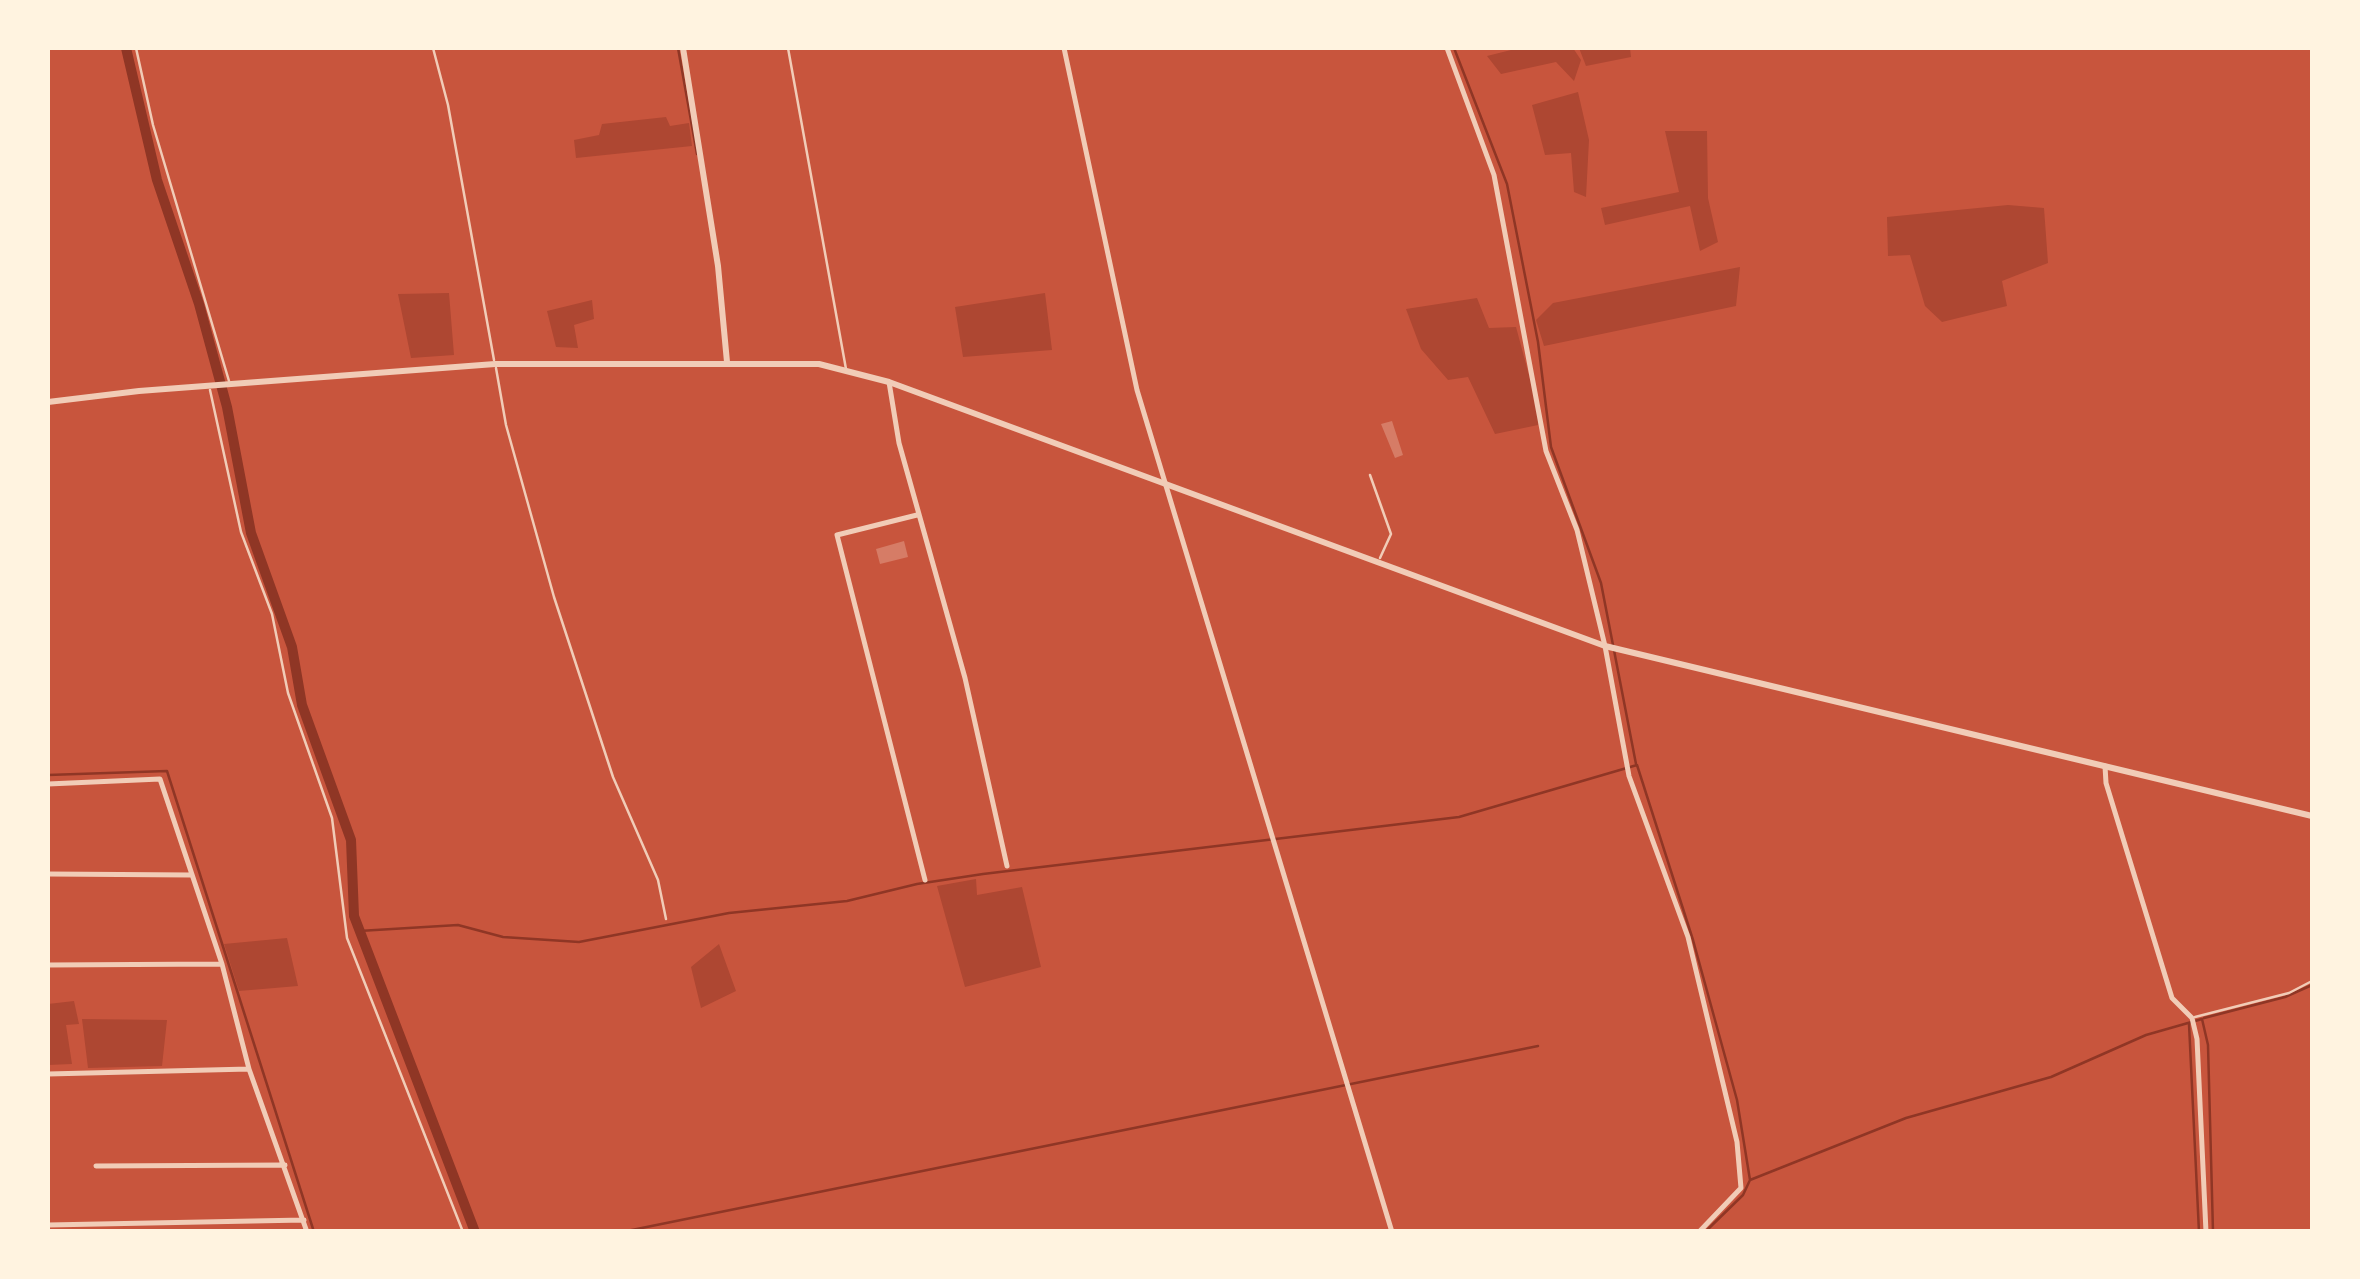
<!DOCTYPE html>
<style>
body{margin:0}
#map{position:relative;width:2360px;height:1279px;overflow:hidden;background:#c8553d;font-family:Barlow,sans-serif}
canvas{display:block}
.frame{position:absolute;inset:0;border:50px solid #fff3e0;pointer-events:none}
</style>
<div id="map">
<canvas width="2360" height="1279"></canvas>
<div class="frame"></div>
</div>
<script>
const ctx = document.querySelector('canvas').getContext('2d');
ctx.lineJoin = 'round';
function paint(path, color) { ctx.fillStyle = color; ctx.fill(path, 'evenodd'); }
const poly = rows => new Path2D(rows.map(r => 'M' + r).join(''));
function strokePath(path, color, width, dash) { ctx.strokeStyle = color; ctx.lineWidth = width; ctx.lineCap = dash ? 'butt' : 'round'; ctx.setLineDash(dash || []); ctx.stroke(path); }
const green = poly([
 [1519,48,1573,48,1581,60,1574,81,1556,62,1501,74,1487,56],
 [1579,48,1630,48,1631,57,1586,66],
 [1578,92,1589,140,1586,197,1574,192,1571,153,1545,155,1532,105],
 [666,117,670,126,689,123,692,146,576,158,574,140,599,135,602,124],
 [1665,131,1707,131,1708,198,1718,242,1700,251,1690,206,1605,225,1601,208,1679,192],
 [2008,205,2044,208,2048,263,2002,281,2007,306,1942,322,1925,306,1910,255,1888,256,1887,217],
 [1740,267,1736,306,1544,346,1536,320,1553,303],
 [449,293,454,355,411,358,398,294],
 [1045,293,1052,350,963,357,955,307],
 [1477,298,1489,328,1516,327,1538,409,1538,425,1495,434,1468,377,1448,380,1421,349,1406,309],
 [592,300,594,319,574,325,578,348,556,347,547,311],
 [976,879,977,895,1022,887,1041,967,965,987,937,886],
 [287,938,298,986,239,991,224,944],
 [719,944,736,991,701,1008,691,967],
 [74,1001,79,1024,66,1025,72,1064,48,1065,48,1004],
 [82,1019,167,1020,162,1066,88,1068]
]);
const stream = poly([
 [678,48,697,154],
 [1454,48,1507,184,1538,342,1551,447,1601,583,1636,764],
 [48,775,167,771,314,1232],
 [359,931,458,925,503,937,579,942,729,913,847,901,917,884,983,874,1459,817,1637,765,1693,940,1737,1100,1750,1180,1906,1118,2051,1077,2146,1035,2202,1019,2208,1045,2213,1232],
 [2204,1018,2285,997,2312,985],
 [2189,1024,2199,1232],
 [622,1232,1538,1046],
 [1705,1232,1743,1195,1750,1180]
]);
const canal = poly([
 [126,48,157,180,199,304,227,407,251,533,292,647,302,705,351,840,354,916,475,1232]
]);
const building = poly([
 [1392,421,1403,455,1395,458,1381,424],
 [904,541,908,557,880,564,876,549]
]);
const service = poly([
 [136,48,153,125,229,381],
 [433,48,448,105,494,360],
 [788,48,846,369],
 [496,368,506,425,554,597,613,777,658,880,666,919],
 [210,390,241,532,272,614,288,693,332,818,347,938,463,1232],
 [1370,475,1391,534,1380,558],
 [2195,1017,2289,993,2312,981]
]);
const minor = poly([
 [1064,48,1137,390,1392,1232],
 [1447,48,1494,175,1546,451,1577,530,1605,646,1629,776,1688,937,1737,1142,1741,1188,1699,1232],
 [889,382,899,443,965,678,1007,866],
 [917,515,837,535,925,880],
 [2105,766,2106,783,2172,998,2192,1018,2197,1039,2206,1232],
 [48,784,160,779,222,964,249,1069,307,1232],
 [48,874,191,875],
 [48,965,222,964],
 [48,1074,249,1069],
 [96,1166,285,1165],
 [48,1225,304,1220]
]);
const tertiary = poly([
 [683,48,718,266,727,362],
 [48,402,139,391,495,364,819,364,889,382,1605,646,2312,816]
]);
paint(green, '#ae4732');
strokePath(stream, '#8f3625', 2.5);
strokePath(canal, '#8f3625', 10);
paint(building, '#d67c66');
strokePath(service, '#f1ccb7', 2.5);
strokePath(minor, '#f1ccb7', 5);
strokePath(tertiary, '#f1ccb7', 6);
</script>
